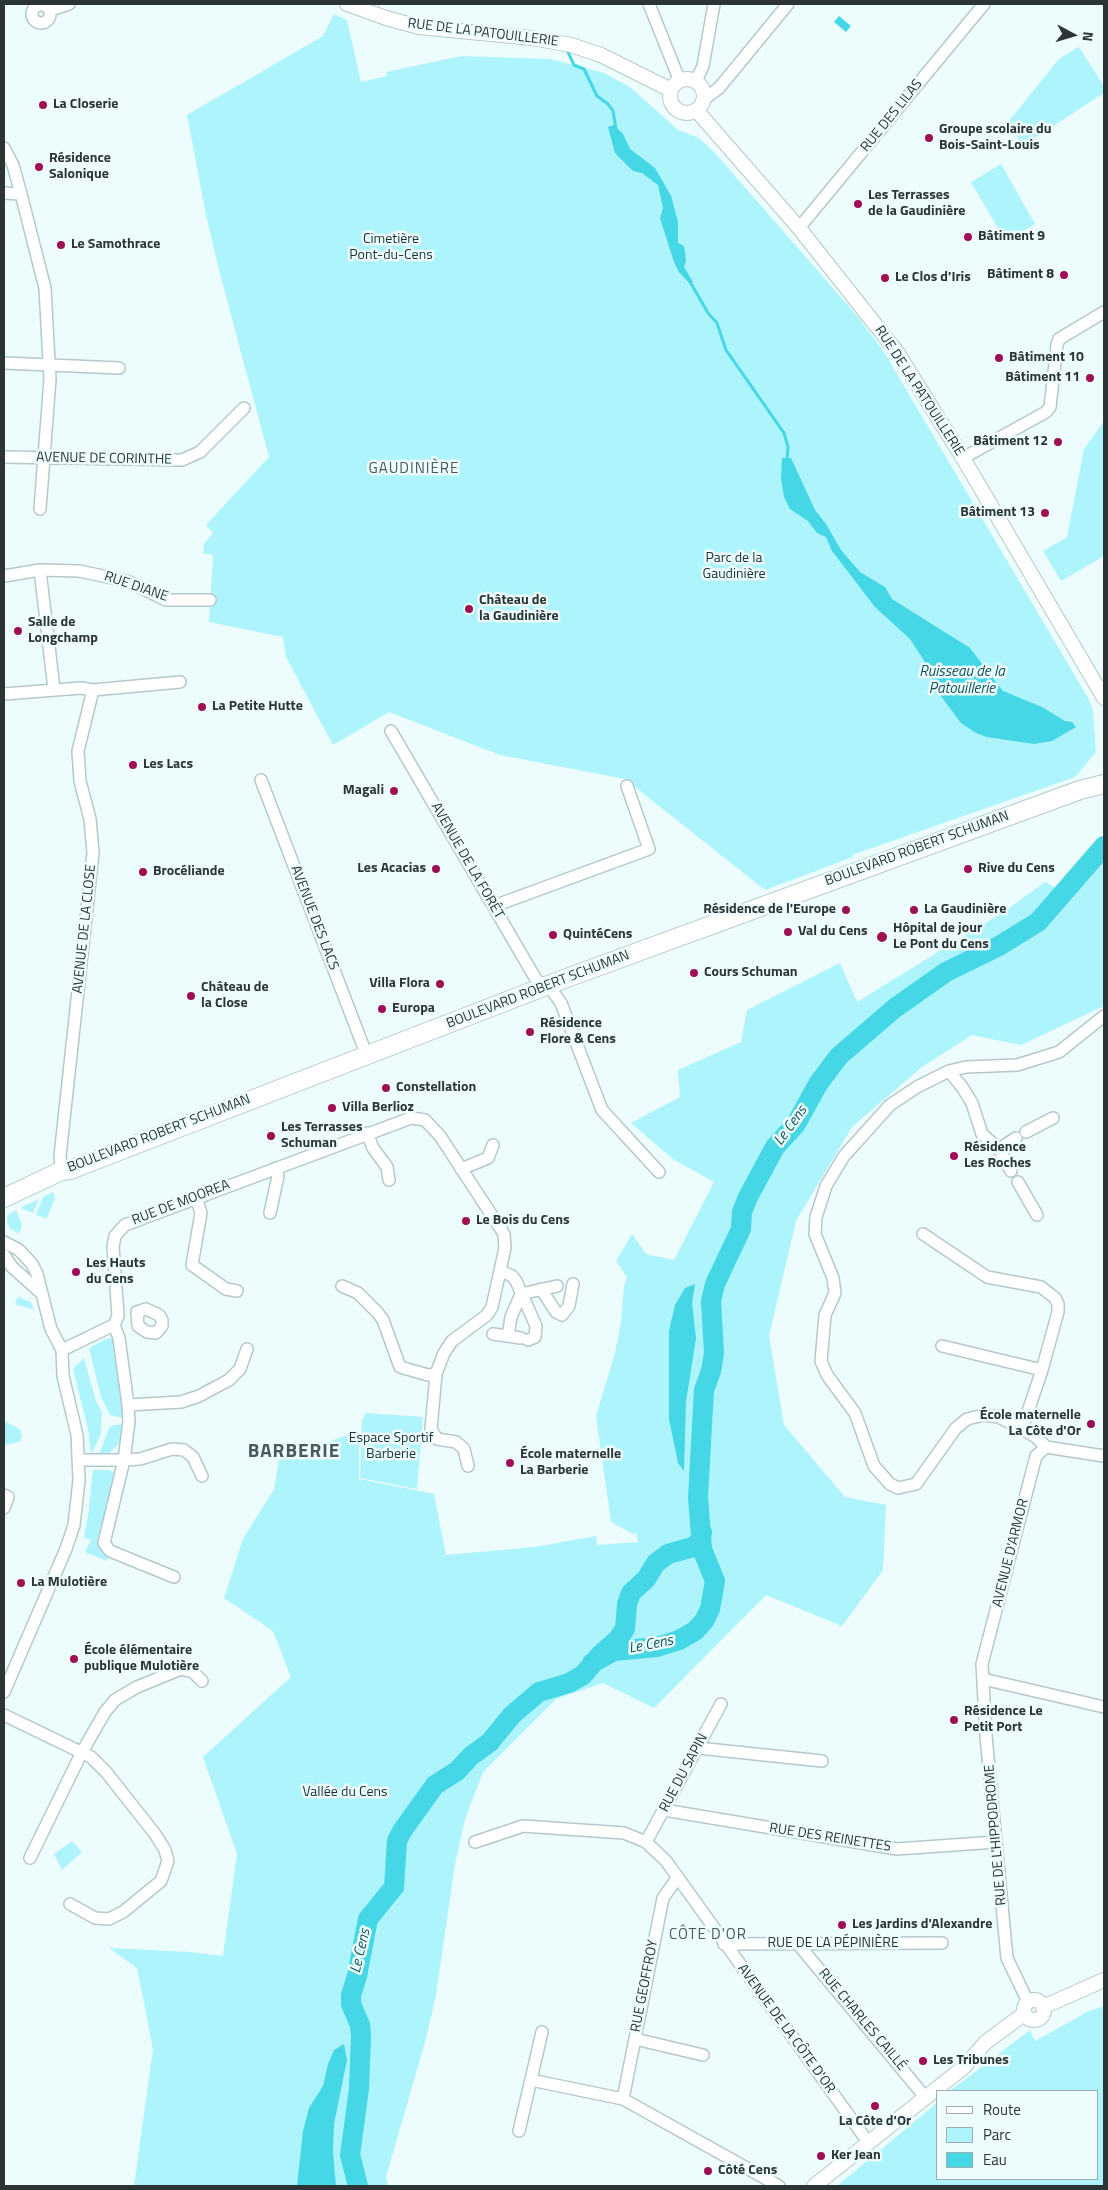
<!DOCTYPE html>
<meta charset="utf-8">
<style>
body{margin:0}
#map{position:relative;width:1108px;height:2190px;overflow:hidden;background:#edfdfe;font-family:"Titillium Web",sans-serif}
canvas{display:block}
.frame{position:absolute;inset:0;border:5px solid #2c3435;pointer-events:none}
.legend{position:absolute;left:936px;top:2090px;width:162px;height:90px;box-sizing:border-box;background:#edfdfe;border:1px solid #a0adae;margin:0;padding:6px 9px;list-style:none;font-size:15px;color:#2c3435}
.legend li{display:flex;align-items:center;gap:10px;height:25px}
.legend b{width:25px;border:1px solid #a0adae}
.north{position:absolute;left:1048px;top:10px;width:50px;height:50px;-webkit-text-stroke:4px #edfdfe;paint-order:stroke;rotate:96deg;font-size:14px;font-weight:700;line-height:20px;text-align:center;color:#2c3435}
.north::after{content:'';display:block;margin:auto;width:18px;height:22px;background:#2c3435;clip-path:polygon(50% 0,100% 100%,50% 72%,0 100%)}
</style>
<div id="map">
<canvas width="1108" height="2190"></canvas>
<div class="frame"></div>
<ul class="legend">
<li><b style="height:6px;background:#fff"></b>Route</li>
<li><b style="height:14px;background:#aef4fc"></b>Parc</li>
<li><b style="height:14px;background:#45d7e5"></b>Eau</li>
</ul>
<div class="north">N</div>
</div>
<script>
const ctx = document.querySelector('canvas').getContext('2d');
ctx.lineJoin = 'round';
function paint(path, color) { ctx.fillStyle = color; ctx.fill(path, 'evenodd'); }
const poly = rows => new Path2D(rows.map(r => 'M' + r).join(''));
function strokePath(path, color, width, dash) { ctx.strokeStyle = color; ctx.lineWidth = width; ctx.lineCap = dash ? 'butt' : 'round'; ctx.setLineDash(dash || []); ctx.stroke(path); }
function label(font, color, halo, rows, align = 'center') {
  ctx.font = font + ' "Titillium Web",sans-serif'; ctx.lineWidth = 5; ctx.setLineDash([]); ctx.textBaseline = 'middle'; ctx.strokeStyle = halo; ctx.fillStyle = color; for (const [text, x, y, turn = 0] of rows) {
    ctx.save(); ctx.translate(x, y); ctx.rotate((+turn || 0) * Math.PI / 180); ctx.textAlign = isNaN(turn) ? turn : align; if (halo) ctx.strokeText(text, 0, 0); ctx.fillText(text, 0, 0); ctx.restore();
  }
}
const green = poly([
 [334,14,347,20,361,82,387,76,386,72,462,56,550,59,604,73,630,87,678,130,699,138,715,153,858,317,884,352,1088,698,1093,710,1096,752,1075,777,852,855,853,857,765,890,625,779,500,755,389,712,333,745,286,657,283,637,209,622,213,557,211,554,203,554,204,544,213,533,206,525,269,457,219,270,206,215,187,115,323,36],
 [1079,47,1104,86,1104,93,1022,146,1009,121,1059,59],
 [1001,164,1035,224,1006,242,971,182],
 [1104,421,1104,556,1061,581,1043,551,1067,537,1084,449],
 [1104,841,1104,1006,1021,1045,972,1035,922,1067,852,1127,796,1221,769,1336,784,1425,845,1497,886,1505,883,1570,842,1626,766,1595,654,1708,603,1683,556,1699,483,1772,465,1819,455,1864,436,1995,425,2042,386,2177,388,2186,134,2186,153,2049,137,1968,109,1948,190,1952,223,1956,237,1854,203,1757,291,1677,273,1631,224,1598,243,1539,274,1489,279,1459,359,1431,359,1479,434,1494,446,1555,535,1547,596,1536,597,1545,638,1542,636,1532,635,1535,611,1522,596,1416,615,1353,621,1322,624,1286,627,1277,616,1261,632,1234,646,1254,674,1260,714,1182,673,1159,631,1123,680,1097,678,1070,741,1042,747,1010,840,963,857,1002,1005,911,1045,882,1060,890],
 [53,1192,55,1198,47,1218,36,1215,43,1197],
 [39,1199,33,1213,20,1208],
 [16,1210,22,1225,19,1234,10,1228,7,1222,8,1215],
 [18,1297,31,1302,34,1310,15,1304],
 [112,1338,115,1340,124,1418,110,1415,101,1397,89,1348,106,1339],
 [84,1358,96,1401,102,1412,101,1434,91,1454,88,1429,73,1369],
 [366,1413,423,1417,417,1489,360,1478,362,1420],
 [4,1421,21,1430,22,1436,19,1442,4,1445],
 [124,1424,124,1439,105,1457,98,1457,110,1426],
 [93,1470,109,1470,114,1473,113,1482,97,1541,101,1550,108,1556,107,1561,85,1552,91,1540,84,1537,88,1516],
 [72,1841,82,1852,62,1870,54,1854],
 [1104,2006,1104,2186,837,2186,937,2103,937,2179,1097,2179,1097,2091,950,2091,1030,2030,1035,2041,1089,2011]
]);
const water = poly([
 [839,16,851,26,846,32,834,22],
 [614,125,623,134,630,149,655,168,671,196,678,222,678,243,684,246,686,260,684,267,693,282,689,283,679,272,674,262,660,218,663,208,658,185,642,173,633,171,615,153,608,127],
 [782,458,791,458,815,510,826,524,841,550,860,572,885,587,892,599,970,648,1003,691,1042,707,1065,721,1072,722,1076,727,1052,741,1034,744,987,737,976,733,961,723,937,691,923,659,910,639,875,607,832,551,826,537,817,533,808,521,790,509,784,497,781,479],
 [695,1284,692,1303,696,1338,686,1402,684,1471,678,1463,669,1419,669,1331,675,1305,685,1288],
 [344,2044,347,2060,334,2124,333,2152,336,2186,297,2186,303,2131,309,2108,323,2086,328,2064,334,2050]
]);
const stream = poly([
 [567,50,574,65,584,69,597,96,608,104,613,111,616,129],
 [689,280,708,313,717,323,726,350,784,433,788,447,787,460]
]);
const river = poly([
 [592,1663,614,1651,657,1647,679,1640,695,1631,704,1621,710,1609,715,1581,702,1549,698,1497,704,1390,711,1371,714,1353,711,1301,715,1284,741,1229,742,1212,748,1197,775,1147,796,1124,818,1084,839,1056,895,1008,946,972,999,946,1038,922,1104,846],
 [358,2186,350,2155,359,2089,361,2036,360,2025,351,2004,351,1995,357,1976,368,1919,394,1887,397,1841,402,1831,435,1785,457,1771,471,1756,490,1742,512,1715,539,1692,569,1683,583,1675,600,1655,618,1639,625,1629,627,1604,631,1593,646,1579,656,1563,668,1554,693,1547,700,1541,702,1532]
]);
const minor = poly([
 [649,4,677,74,682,80],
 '32 14a9 9 0 1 1 18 0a9 9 0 1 1-18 0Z',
 [50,10,69,4],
 [696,81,703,66,714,4],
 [704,99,719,88,788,4],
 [4,148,13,165,21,194,45,288,50,379,40,509],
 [4,193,21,194],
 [799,228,984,4],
 [4,363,119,368],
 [4,457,182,460,200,452,244,408],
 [963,458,1046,412,1050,407,1057,345,1059,339,1104,312],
 [40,570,54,689],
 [4,576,40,570,79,571,127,581,166,600,210,600],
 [4,694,81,688,93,690,180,682],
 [391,731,537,981,548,985,561,1003,602,1110,659,1172],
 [261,780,367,1056],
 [494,906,649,849,627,786],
 [949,1071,962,1087,972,1103,982,1134,999,1149,1011,1171],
 [1026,1132,1053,1118],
 [367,1133,373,1148,387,1167,389,1180],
 [999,1149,1016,1138],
 [461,1169,488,1158,493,1145],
 [61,1171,60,1156,93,853,90,819,80,781,78,751,93,690],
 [1018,1182,1037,1215],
 [196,1197,201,1213,192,1265,226,1289,237,1291],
 [270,1213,278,1176,276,1168],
 [923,1234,987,1277,1041,1287,1055,1298,1058,1304,1058,1312,1042,1370,1022,1429],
 [4,1242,19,1250,32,1264,37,1274,51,1329,62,1350,63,1376,77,1435,79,1480,74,1525,66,1549,4,1692],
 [4,1255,12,1267,41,1293],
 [501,1271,512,1276,516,1281,536,1326,535,1337,528,1340],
 [541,1289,556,1312,562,1315,569,1306,573,1284],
 [146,1309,159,1315,162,1320,162,1326,156,1333,147,1332,138,1326,137,1312,146,1309],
 [114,1325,118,1316,113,1247,115,1236,125,1225,411,1118,425,1120,440,1136,504,1234,505,1248,492,1307,487,1315,452,1341,444,1353,436,1374,428,1375,400,1367,383,1320,377,1312,358,1293,342,1286],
 [493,1334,521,1338],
 [508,1336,511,1317,521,1294,557,1286],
 [942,1346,1042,1370],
 [62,1350,114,1325],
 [436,1374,431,1429,437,1439,456,1442,464,1449,468,1466],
 [128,1405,181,1402,199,1396,229,1380,240,1369,247,1349],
 [1046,1447,1036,1437,1022,1429,999,1417,984,1415,967,1419,956,1428,916,1484,898,1488,890,1484,874,1466,855,1413,827,1375,821,1361,825,1315,835,1293,833,1278,815,1234,816,1217,826,1186,844,1156,890,1105,917,1087,949,1071,966,1067,1017,1065,1059,1052,1104,1016],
 [1046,1447,1104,1456],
 [79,1460,124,1460,129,1422,128,1405,119,1338,114,1325],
 [4,1495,8,1497,4,1508],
 [174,1577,110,1551,104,1543,124,1460,140,1459,172,1449,184,1450,193,1457,202,1476],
 [983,1679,1104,1707],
 [4,1715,91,1757,106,1772,155,1834,165,1850,168,1861,161,1881,123,1912,109,1919,95,1918,70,1904],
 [698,1748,822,1761],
 [664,1810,897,1849,996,1842],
 [475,1842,523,1826,624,1833,646,1842,666,1861,868,2142],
 [646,1842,721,1704],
 [30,1858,82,1752,105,1712,115,1700,137,1687,181,1669,193,1672,202,1681],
 [724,1944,942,1943],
 [798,1944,925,2097],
 [1028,2002,1007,1958,986,1736,982,1664,1036,1456,1046,1447],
 [635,2039,703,2055],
 [531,2080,623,2099,779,2186],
 [623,2099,663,1898,678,1877],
 [519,2131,542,2032]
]);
const tertiary = poly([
 [347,4,386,18,419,27,532,38,571,45,601,55,671,90],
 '670 96a17 17 0 1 1 34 0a17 17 0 1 1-34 0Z',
 [697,111,799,228,897,352,963,458,1104,698],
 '1024 2010a10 10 0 1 1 20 0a10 10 0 1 1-20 0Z',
 [1043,2007,1104,1980],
 [814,2186,964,2067,986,2042,1024,2014]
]);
const primary = poly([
 [4,1198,61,1171,70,1170,564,979,1080,790,1104,784]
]);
const markers = [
 [43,105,5,"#a00e54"],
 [929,138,5,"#a00e54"],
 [39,167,5,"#a00e54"],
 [858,204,5,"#a00e54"],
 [968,237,5,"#a00e54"],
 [61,245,5,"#a00e54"],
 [1064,275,5,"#a00e54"],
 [885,278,5,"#a00e54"],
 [999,358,5,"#a00e54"],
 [1090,378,5,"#a00e54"],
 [1058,442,5,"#a00e54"],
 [1045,513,5,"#a00e54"],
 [469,609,5,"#a00e54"],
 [18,631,5,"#a00e54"],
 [202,707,5,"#a00e54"],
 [133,765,5,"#a00e54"],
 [394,791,5,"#a00e54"],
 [436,869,5,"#a00e54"],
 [968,869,5,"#a00e54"],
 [143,872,5,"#a00e54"],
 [846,910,5,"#a00e54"],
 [914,910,5,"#a00e54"],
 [788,932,5,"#a00e54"],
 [553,935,5,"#a00e54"],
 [882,937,6,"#a00e54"],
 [694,973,5,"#a00e54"],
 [440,984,5,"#a00e54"],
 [191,996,5,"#a00e54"],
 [382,1009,5,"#a00e54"],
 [530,1032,5,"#a00e54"],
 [386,1088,5,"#a00e54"],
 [332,1108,5,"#a00e54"],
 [271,1136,5,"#a00e54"],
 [954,1156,5,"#a00e54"],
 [466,1221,5,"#a00e54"],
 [76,1272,5,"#a00e54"],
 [1091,1424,5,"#a00e54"],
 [510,1463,5,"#a00e54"],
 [21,1583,5,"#a00e54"],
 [74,1659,5,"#a00e54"],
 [954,1720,5,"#a00e54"],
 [842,1925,5,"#a00e54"],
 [923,2061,5,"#a00e54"],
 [875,2106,5,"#a00e54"],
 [821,2156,5,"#a00e54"],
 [708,2171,5,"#a00e54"]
];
const streetNames = [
 ["RUE DE LA PATOUILLERIE",483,33,7],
 ["RUE DES LILAS",892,116,-51],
 ["RUE DE LA PATOUILLERIE",919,391,57],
 ["AVENUE DE CORINTHE",104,459,1],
 ["RUE DIANE",136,587,19],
 ["BOULEVARD ROBERT SCHUMAN",917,849,-20],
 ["AVENUE DE LA FORÊT",467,861,60],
 ["AVENUE DES LACS",314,918,69],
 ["AVENUE DE LA CLOSE",85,929,-84],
 ["BOULEVARD ROBERT SCHUMAN",538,990,-21],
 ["BOULEVARD ROBERT SCHUMAN",159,1134,-21],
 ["RUE DE MOOREA",181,1203,-21],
 ["AVENUE D'ARMOR",1011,1553,-76],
 ["RUE DU SAPIN",684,1773,-62],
 ["RUE DE L'HIPPODROME",996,1835,-95],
 ["RUE DES REINETTES",830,1838,9],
 ["RUE DE LA PÉPINIÈRE",833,1944],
 ["RUE GEOFFROY",645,1986,-79],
 ["RUE CHARLES CAILLÉ",862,2020,50],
 ["AVENUE DE LA CÔTE D'OR",786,2029,54]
];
const poiNames = [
 ["La Closerie",53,105],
 ["Groupe scolaire du",939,130],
 ["Bois-Saint-Louis",939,146],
 ["Résidence",49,159],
 ["Salonique",49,175],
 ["Les Terrasses",868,196],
 ["de la Gaudinière",868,212],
 ["Bâtiment 9",978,237],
 ["Le Samothrace",71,245],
 ["Bâtiment 8",1054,275,"right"],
 ["Le Clos d'Iris",895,278],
 ["Bâtiment 10",1009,358],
 ["Bâtiment 11",1080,378,"right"],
 ["Bâtiment 12",1048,442,"right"],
 ["Bâtiment 13",1035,513,"right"],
 ["Château de",479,601],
 ["la Gaudinière",479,617],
 ["Salle de",28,623],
 ["Longchamp",28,639],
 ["La Petite Hutte",212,707],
 ["Les Lacs",143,765],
 ["Magali",384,791,"right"],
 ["Les Acacias",426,869,"right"],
 ["Rive du Cens",978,869],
 ["Brocéliande",153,872],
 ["Résidence de l'Europe",836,910,"right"],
 ["La Gaudinière",924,910],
 ["Hôpital de jour",893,929],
 ["Le Pont du Cens",893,945],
 ["Val du Cens",798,932],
 ["QuintéCens",563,935],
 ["Cours Schuman",704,973],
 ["Villa Flora",430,984,"right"],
 ["Château de",201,988],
 ["la Close",201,1004],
 ["Europa",392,1009],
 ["Résidence",540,1024],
 ["Flore & Cens",540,1040],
 ["Constellation",396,1088],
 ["Villa Berlioz",342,1108],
 ["Les Terrasses",281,1128],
 ["Schuman",281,1144],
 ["Résidence",964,1148],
 ["Les Roches",964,1164],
 ["Le Bois du Cens",476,1221],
 ["Les Hauts",86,1264],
 ["du Cens",86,1280],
 ["École maternelle",1081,1416,"right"],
 ["La Côte d'Or",1081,1432,"right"],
 ["École maternelle",520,1455],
 ["La Barberie",520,1471],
 ["La Mulotière",31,1583],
 ["École élémentaire",84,1651],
 ["publique Mulotière",84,1667],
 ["Résidence Le",964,1712],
 ["Petit Port",964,1728],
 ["Les Jardins d'Alexandre",852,1925],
 ["Les Tribunes",933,2061],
 ["La Côte d'Or",875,2122,"center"],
 ["Ker Jean",831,2156],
 ["Côté Cens",718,2171]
];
const parkNames = [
 ["Cimetière",391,240],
 ["Pont-du-Cens",391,256],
 ["Parc de la",734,559],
 ["Gaudinière",734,575],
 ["Espace Sportif",391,1439],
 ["Barberie",391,1455],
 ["Vallée du Cens",345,1793]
];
const neighbourhoodNames = [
 ["GAUDINIÈRE",414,469],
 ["CÔTE D'OR",708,1935]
];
const waterNames = [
 ["Ruisseau de la",962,672],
 ["Patouillerie",962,689],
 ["Le Cens",791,1126,-54],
 ["Le Cens",651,1645,-11],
 ["Le Cens",361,1951,-77]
];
const districtNames = [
 ["BARBERIE",294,1452]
];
paint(green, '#aef4fc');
paint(water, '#45d7e5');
strokePath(stream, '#45d7e5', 3);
strokePath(river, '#45d7e5', 20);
strokePath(minor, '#b5c8ca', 14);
strokePath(tertiary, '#b5c8ca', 16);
strokePath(primary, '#b5c8ca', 20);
strokePath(minor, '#fff', 11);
strokePath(tertiary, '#fff', 14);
strokePath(primary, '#fff', 18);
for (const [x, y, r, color] of markers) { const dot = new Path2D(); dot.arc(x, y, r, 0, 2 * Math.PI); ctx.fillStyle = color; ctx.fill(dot); strokePath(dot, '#edfdfe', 2); }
label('14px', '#2c3435', '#edfdfe', streetNames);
label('bold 14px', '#2c3435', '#edfdfe', poiNames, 'left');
label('14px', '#193134', '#edfdfe', parkNames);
ctx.letterSpacing = '1px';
label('15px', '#495a5c', '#edfdfe', neighbourhoodNames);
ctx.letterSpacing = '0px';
label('italic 15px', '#155258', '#edfdfe', waterNames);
ctx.letterSpacing = '1px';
label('bold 19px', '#495a5c', '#edfdfe', districtNames);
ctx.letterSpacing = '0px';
</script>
